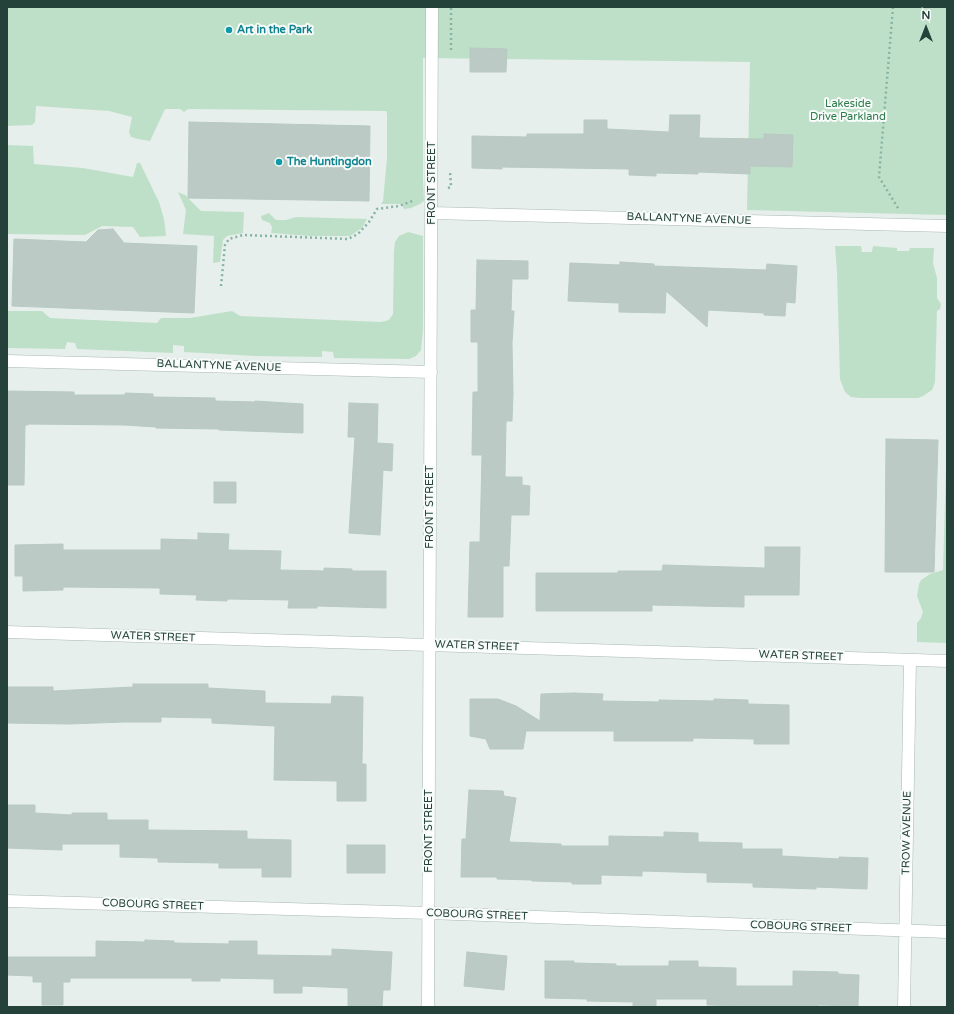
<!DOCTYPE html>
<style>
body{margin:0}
#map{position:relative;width:954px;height:1014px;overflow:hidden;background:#e6efeb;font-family:"Varela Round",sans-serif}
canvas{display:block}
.frame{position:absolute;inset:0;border:8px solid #24423a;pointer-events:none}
.north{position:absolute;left:906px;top:8px;width:40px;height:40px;-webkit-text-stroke:3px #f7fbf9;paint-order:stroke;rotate:0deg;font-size:11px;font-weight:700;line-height:16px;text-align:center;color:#24423a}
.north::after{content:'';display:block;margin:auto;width:14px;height:18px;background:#24423a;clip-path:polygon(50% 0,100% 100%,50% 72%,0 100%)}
</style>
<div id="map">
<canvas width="954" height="1014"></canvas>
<div class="frame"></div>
<div class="north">N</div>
</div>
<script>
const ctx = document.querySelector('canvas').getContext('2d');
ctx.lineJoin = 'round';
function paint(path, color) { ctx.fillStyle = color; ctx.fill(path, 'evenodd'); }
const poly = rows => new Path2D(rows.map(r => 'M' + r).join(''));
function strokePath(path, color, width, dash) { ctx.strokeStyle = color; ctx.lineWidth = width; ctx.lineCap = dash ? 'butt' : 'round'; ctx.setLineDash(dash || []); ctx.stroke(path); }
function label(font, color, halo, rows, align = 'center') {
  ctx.font = font + ' "Varela Round",sans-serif'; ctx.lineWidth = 4; ctx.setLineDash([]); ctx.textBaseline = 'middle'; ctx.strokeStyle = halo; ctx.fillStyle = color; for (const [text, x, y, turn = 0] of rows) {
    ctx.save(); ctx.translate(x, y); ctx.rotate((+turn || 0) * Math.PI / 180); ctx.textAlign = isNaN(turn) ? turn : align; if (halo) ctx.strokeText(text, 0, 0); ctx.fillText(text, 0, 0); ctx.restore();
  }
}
const green = poly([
 [7,7,947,7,947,215,747,210,750,62,423,58,423,179,424,201,420,204,411,208,404,209,402,204,381,204,383,201,387,158,387,114,386,111,188,109,184,112,180,109,165,109,150,141,138,139,131,137,129,132,132,117,109,111,36,106,35,122,32,125,7,126],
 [7,145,33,146,34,164,83,168,133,177,137,163,140,163,159,202,164,219,166,236,140,237,133,227,102,226,85,235,7,234],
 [178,192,185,195,201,211,244,212,243,233,227,236,223,240,220,262,213,263,214,236,183,234,186,210],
 [269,213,276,220,286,220,296,217,367,219,362,228,350,236,310,236,271,233,272,227,270,223,262,220,261,216],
 [408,232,423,236,423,329,421,350,416,356,409,359,334,358,333,352,322,351,322,357,256,356,184,352,184,346,173,345,173,353,77,349,75,343,67,342,65,349,7,348,7,287,8,288,8,311,42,311,50,318,157,323,161,318,190,318,232,311,240,316,381,322,389,320,393,314,394,251,395,242,399,236],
 [835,246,861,246,862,252,872,252,873,246,897,248,897,251,909,251,910,248,934,248,933,263,937,278,937,298,941,304,940,309,937,311,935,382,932,390,923,396,918,398,860,398,851,397,845,392,840,379,837,272],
 [947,431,947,643,917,642,917,623,921,618,923,612,917,596,919,584,921,580,930,574,943,570]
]);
const building = poly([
 [470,48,507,49,506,72,470,72,470,48],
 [670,115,700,115,699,138,764,139,764,134,793,135,792,167,750,166,750,174,698,172,698,174,656,173,656,176,629,175,629,169,502,167,502,169,472,168,472,136,527,137,527,134,584,134,584,120,607,120,607,129,669,132,670,115],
 [189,122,370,126,369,201,188,198,189,122],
 [113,229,124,243,197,246,194,313,12,306,14,239,86,242,98,230,113,229],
 [477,260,528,261,528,279,512,279,511,311,514,311,512,343,513,394,512,421,506,421,505,477,522,477,522,485,530,486,529,515,511,515,509,566,503,566,503,617,468,617,470,542,480,542,482,455,472,455,473,392,478,392,478,342,471,342,471,310,476,310,477,260],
 [620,262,654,264,654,266,766,270,767,264,797,266,795,303,786,302,785,316,764,315,764,313,708,310,707,327,666,291,665,313,619,312,619,303,568,301,570,263,620,265,620,262],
 [7,391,74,392,74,395,125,395,125,393,153,394,153,397,215,398,215,401,255,402,255,401,303,404,303,433,219,430,219,429,156,428,156,427,124,425,28,424,28,425,25,425,24,485,7,485,7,391],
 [349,403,378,404,377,443,393,444,392,471,383,470,380,535,349,533,355,437,348,437,349,403],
 [886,439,938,440,934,572,885,572,886,439],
 [214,482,236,482,236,503,214,503,214,482],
 [198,533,229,534,228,550,281,551,280,570,324,571,324,568,352,569,352,571,386,571,386,608,317,606,317,608,288,608,289,600,227,599,227,601,196,600,197,595,160,594,160,588,63,587,63,590,23,591,23,576,15,576,15,545,63,544,63,550,161,550,161,539,198,540,198,533],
 [765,547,800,547,799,595,744,595,744,607,652,605,652,611,536,611,536,573,618,573,618,571,662,571,663,565,765,568,765,547],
 [133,684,208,684,208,688,265,691,265,703,331,704,332,696,363,697,362,764,366,764,366,801,337,801,337,781,274,780,275,726,212,723,212,718,161,717,161,722,124,722,69,724,7,723,7,687,53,687,53,691,133,687,133,684],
 [574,693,603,694,602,701,659,702,659,700,714,701,714,699,748,700,748,704,789,705,789,744,754,744,754,739,693,738,693,741,614,741,614,731,526,731,523,749,490,749,486,739,470,736,470,699,498,699,516,706,540,721,541,694,574,693],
 [469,790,503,791,504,796,516,798,509,842,561,844,561,846,609,846,609,836,664,837,664,832,698,833,698,842,742,843,742,849,782,849,782,856,839,859,839,857,868,858,867,889,816,887,816,889,753,887,753,883,707,882,707,873,642,871,642,876,601,875,601,884,572,884,572,882,532,881,532,880,497,879,497,877,461,877,462,839,466,839,469,790],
 [7,805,35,805,35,813,72,815,72,813,107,813,107,820,148,820,148,830,247,831,247,839,291,840,291,877,262,877,262,868,219,868,219,863,158,862,158,858,120,857,120,844,62,844,62,850,7,848,7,805],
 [347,845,385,845,385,873,347,873,347,845],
 [145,940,174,941,174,943,229,944,229,941,257,941,257,955,332,956,332,949,392,952,390,990,383,990,382,1007,348,1007,348,988,302,986,302,993,274,993,274,979,220,978,220,981,192,981,192,978,70,978,70,982,63,982,63,1005,42,1005,42,982,33,982,33,976,7,975,7,957,96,957,96,941,145,942,145,940],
 [467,952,507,956,504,990,464,986,467,952],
 [545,961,574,961,574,963,616,964,616,966,669,966,669,961,698,961,698,967,736,968,736,986,793,986,793,971,838,972,838,974,859,975,858,1006,818,1005,818,1007,750,1007,750,1006,707,1005,707,999,656,999,656,1007,633,1007,633,1002,587,1001,587,999,545,998,545,961]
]);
const path = poly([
 [893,7,879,177,898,208],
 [451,50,451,7],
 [448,188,451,187,450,171],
 [221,286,225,245,229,239,243,235,348,239,358,234,369,222,377,209,399,206,415,200]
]);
const minor = poly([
 [432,213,947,226],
 [7,361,431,372],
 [7,632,947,661],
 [7,901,429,913,947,932],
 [428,1007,432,7],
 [904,1007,910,660]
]);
const markers = [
 [229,30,4,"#0f9aa8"],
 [279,162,4,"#0f9aa8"]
];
const cultureNames = [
 ["Art in the Park",237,30],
 ["The Huntingdon",287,162]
];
const parkNames = [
 ["Lakeside",848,104],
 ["Drive Parkland",848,117]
];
const streetNames = [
 ["FRONT STREET",432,183,-90],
 ["BALLANTYNE AVENUE",689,219,2],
 ["BALLANTYNE AVENUE",219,366,2],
 ["FRONT STREET",430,507,-90],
 ["WATER STREET",153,637,2],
 ["WATER STREET",477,646,2],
 ["WATER STREET",801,656,2],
 ["FRONT STREET",429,831,-90],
 ["TROW AVENUE",907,833,-89],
 ["COBOURG STREET",153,905,2],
 ["COBOURG STREET",477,915,2],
 ["COBOURG STREET",801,927,2]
];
paint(green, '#bfe0c8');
paint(building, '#bbcac4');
strokePath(building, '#b8c9c2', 1);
strokePath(minor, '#a8b8b2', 13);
strokePath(path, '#86b3a5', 2.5, [2, 3]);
strokePath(minor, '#fff', 12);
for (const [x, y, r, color] of markers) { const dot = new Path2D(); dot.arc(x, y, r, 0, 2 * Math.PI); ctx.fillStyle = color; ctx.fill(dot); strokePath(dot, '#f7fbf9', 1.5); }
label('bold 11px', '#0d838f', '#f7fbf9', cultureNames, 'left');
label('11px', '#2d7a4b', '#f7fbf9', parkNames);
label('11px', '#24423a', '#f7fbf9', streetNames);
</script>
